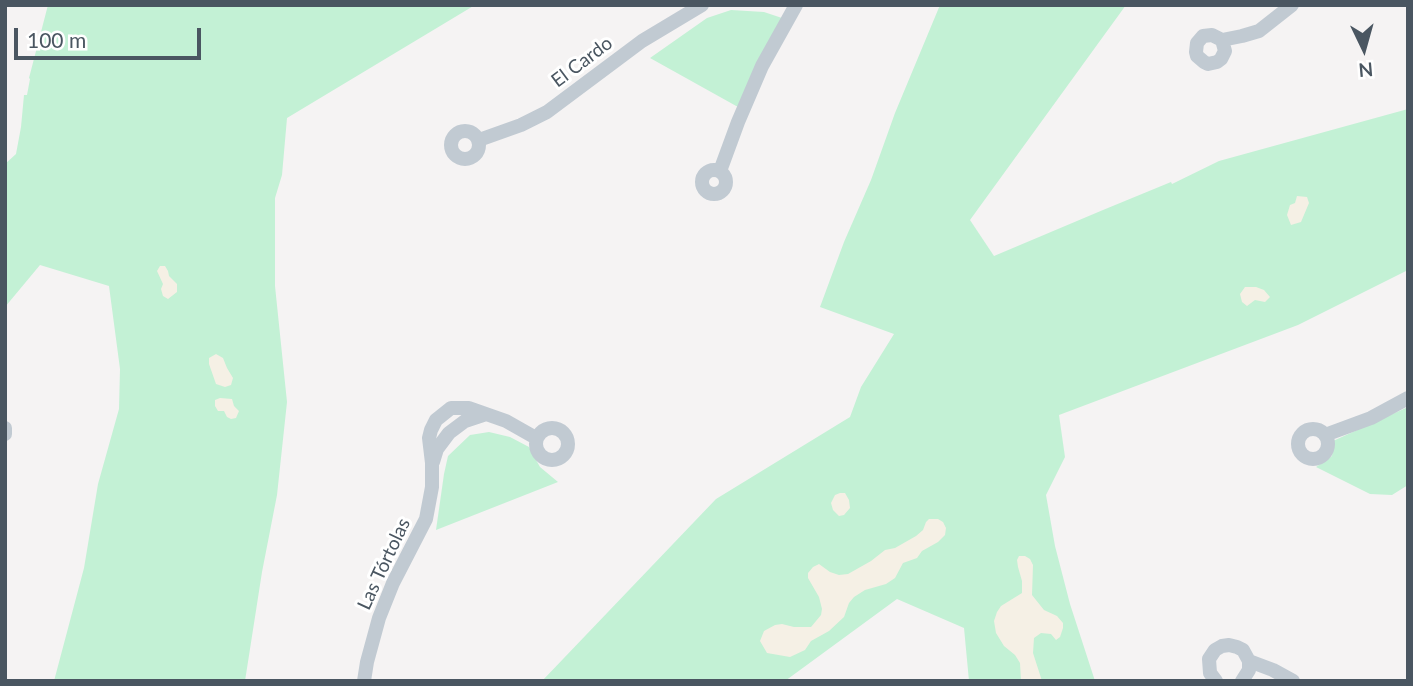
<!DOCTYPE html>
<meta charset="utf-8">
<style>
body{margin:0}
#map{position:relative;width:1413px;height:686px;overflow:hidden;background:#f5f3f3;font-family:Lato,sans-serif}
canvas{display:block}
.frame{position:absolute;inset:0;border:7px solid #4a5661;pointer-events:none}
.north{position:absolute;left:1329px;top:14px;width:70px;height:70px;-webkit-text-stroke:5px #fff;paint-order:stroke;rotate:175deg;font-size:19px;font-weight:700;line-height:28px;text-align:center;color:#4a5661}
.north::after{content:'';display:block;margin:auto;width:24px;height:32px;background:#4a5661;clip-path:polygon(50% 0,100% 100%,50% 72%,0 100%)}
.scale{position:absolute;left:14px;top:28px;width:187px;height:32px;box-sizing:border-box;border:4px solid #4a5661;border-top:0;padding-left:9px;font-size:21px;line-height:24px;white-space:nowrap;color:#4a5661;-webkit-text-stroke:5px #fff;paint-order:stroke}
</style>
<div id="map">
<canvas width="1413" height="686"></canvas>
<div class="frame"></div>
<div class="north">N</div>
<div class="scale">100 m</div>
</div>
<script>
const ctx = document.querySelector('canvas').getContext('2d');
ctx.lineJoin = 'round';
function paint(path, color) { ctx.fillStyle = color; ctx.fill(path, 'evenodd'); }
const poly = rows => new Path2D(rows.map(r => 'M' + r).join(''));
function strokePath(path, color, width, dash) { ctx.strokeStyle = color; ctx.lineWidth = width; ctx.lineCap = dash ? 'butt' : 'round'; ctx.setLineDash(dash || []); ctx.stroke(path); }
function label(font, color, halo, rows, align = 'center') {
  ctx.font = font + ' Lato,sans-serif'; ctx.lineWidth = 6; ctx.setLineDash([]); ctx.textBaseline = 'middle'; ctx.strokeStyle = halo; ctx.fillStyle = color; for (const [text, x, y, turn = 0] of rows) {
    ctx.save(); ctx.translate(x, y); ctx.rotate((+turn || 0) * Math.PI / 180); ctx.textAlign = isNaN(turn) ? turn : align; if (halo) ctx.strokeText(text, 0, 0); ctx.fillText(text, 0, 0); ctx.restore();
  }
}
const green = poly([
 [48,5,475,5,287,118,282,175,275,198,275,286,287,402,277,495,262,572,245,681,54,681,84,568,98,484,119,409,120,369,109,286,40,265,5,307,5,164,16,154,21,127,24,95,27,95,30,79,29,78],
 [940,5,1126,5,970,220,994,256,1103,210,1171,182,1172,184,1219,161,1408,109,1408,270,1298,325,1059,415,1065,457,1046,495,1055,546,1070,604,1095,681,969,681,964,628,897,599,785,681,542,681,716,499,850,417,861,387,894,334,820,307,844,242,871,180,895,113],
 [731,10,764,12,785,19,738,107,650,58,707,18],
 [1408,407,1408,485,1392,495,1370,494,1316,467,1332,456,1333,441],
 [489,432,510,437,529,447,540,467,558,482,436,530,444,474,448,456,470,435]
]);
const sand = poly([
 [1297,196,1307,197,1309,203,1301,222,1291,225,1287,215,1290,205,1295,203],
 [160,266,165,266,168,271,169,276,177,284,177,292,168,299,163,296,161,289,163,284,157,271],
 [1245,287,1256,287,1264,290,1270,297,1265,302,1255,300,1247,306,1242,302,1240,294],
 [216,354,223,358,227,368,233,378,231,385,225,387,216,384,209,364,209,358],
 [220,398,232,399,234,406,239,411,236,418,231,419,227,417,224,411,218,411,215,406,215,400],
 [840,493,845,493,849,500,850,508,844,515,839,516,833,510,831,503,835,495],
 [929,519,938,519,943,522,946,528,945,535,938,542,922,551,917,558,903,563,895,578,886,584,865,590,854,597,849,603,844,617,829,631,811,641,805,650,790,657,767,653,760,641,764,631,775,625,782,624,794,627,811,627,821,615,822,609,819,597,808,578,808,573,813,567,819,564,830,572,839,575,848,574,871,561,885,550,895,548,916,536,923,530,926,522],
 [1019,556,1025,556,1030,559,1033,565,1032,595,1044,610,1057,616,1063,623,1063,628,1060,637,1056,640,1051,634,1041,633,1034,638,1033,653,1042,681,1021,681,1020,663,1015,655,1004,646,996,633,994,621,997,612,1001,606,1022,593,1022,581,1018,567,1017,560]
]);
const street = poly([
 [1222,40,1225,51,1221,59,1217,62,1208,64,1204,62,1197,56,1196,52,1197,43,1203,36,1212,35,1222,40,1242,36,1259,31,1292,5],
 '451 145a14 14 0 1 1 28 0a14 14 0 1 1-28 0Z',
 [479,140,521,125,547,112,642,41,702,5],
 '702 182a12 12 0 1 1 24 0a12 12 0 1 1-24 0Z',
 [720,171,738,122,762,66,796,5],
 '536 444a16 16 0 1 1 32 0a16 16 0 1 1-32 0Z',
 [5,428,5,434],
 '1298 444a15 15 0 1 1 30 0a15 15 0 1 1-30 0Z',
 [1325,435,1371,418,1408,398],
 [433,462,437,449,449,433,465,421,486,414],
 [1249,661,1273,670,1293,681],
 [364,681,367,662,379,618,393,583,426,519,432,487,432,463,429,438,431,430,436,420,451,408,469,408,506,421,536,438],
 [1216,681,1210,673,1209,659,1215,650,1222,646,1229,645,1237,647,1243,650,1249,661,1249,670,1242,681]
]);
const streetNames = [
 ["El Cardo",582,62,-37],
 ["Las Tórtolas",384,564,-65]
];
paint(green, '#c3f1d5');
paint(sand, '#f5f0e5');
strokePath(street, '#c1cad2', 14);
label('19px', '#4a5661', '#fff', streetNames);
</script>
